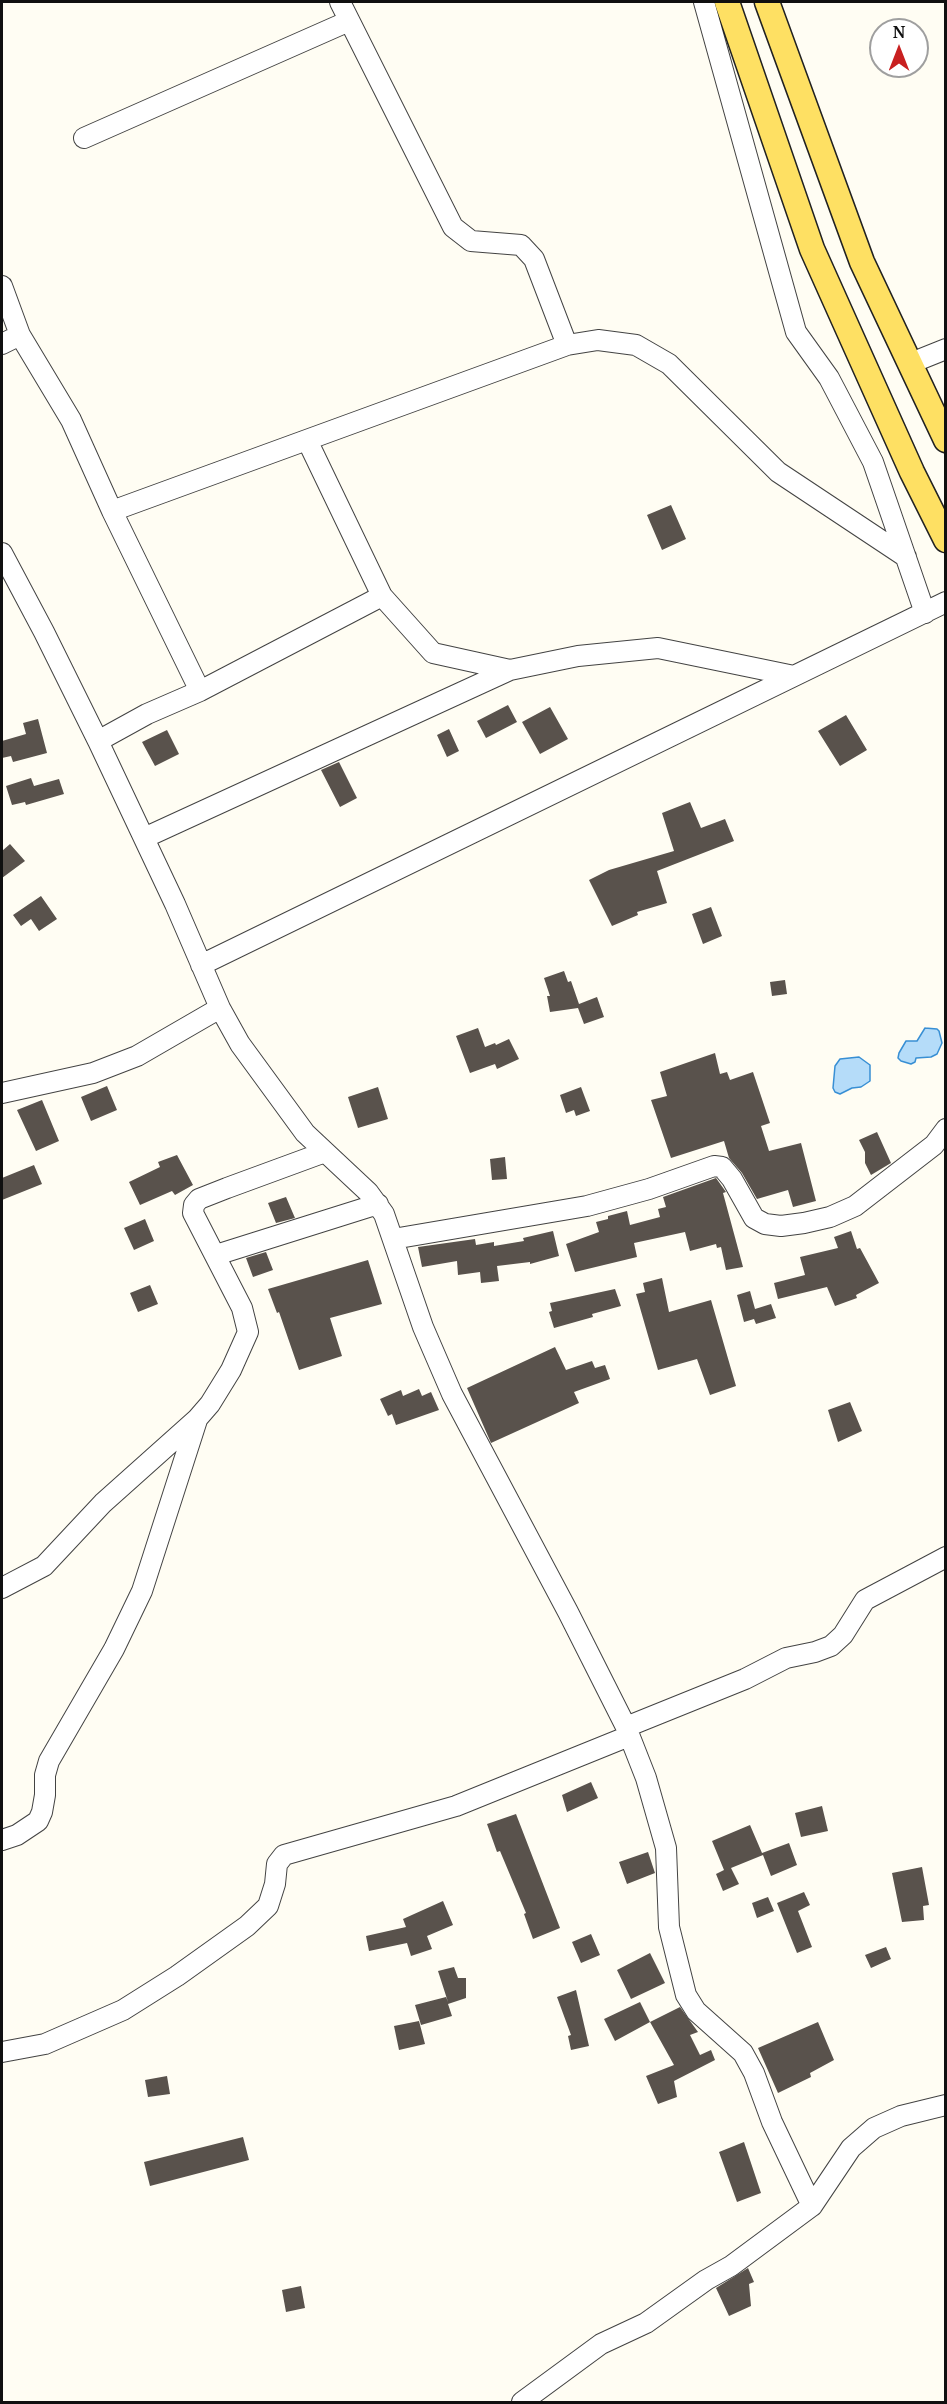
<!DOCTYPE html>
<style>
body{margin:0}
#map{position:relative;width:947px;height:2404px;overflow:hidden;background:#fffdf3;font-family:"Noto Serif",serif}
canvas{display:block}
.frame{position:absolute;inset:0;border:3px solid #101010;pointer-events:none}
.north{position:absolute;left:869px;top:18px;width:60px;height:60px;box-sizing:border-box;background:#fff;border:2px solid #9f9f9f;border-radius:50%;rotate:0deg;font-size:16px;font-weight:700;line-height:24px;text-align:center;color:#101010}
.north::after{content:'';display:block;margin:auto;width:21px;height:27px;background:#c82020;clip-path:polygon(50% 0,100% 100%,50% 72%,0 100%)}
</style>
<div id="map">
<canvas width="947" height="2404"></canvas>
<div class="frame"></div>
<div class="north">N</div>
</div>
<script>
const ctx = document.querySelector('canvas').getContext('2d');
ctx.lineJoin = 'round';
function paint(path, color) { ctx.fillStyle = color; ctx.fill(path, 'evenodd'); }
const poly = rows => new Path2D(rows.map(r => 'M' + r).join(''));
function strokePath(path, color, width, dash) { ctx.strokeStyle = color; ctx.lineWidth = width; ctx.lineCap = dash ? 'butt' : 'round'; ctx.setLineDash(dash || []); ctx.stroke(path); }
const water = poly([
 [925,1028,937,1029,939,1031,942,1043,937,1054,931,1057,916,1058,915,1062,911,1064,901,1061,898,1058,899,1053,906,1041,917,1041,925,1028],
 [859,1057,870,1065,870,1081,861,1087,852,1088,840,1094,835,1092,833,1088,835,1066,840,1059,859,1057]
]);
const building = poly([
 [671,505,686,539,662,550,647,515],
 [508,705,517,722,486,738,477,721],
 [550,707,568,739,540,754,522,722],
 [846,715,867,750,840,766,818,731],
 [38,719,47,753,13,762,11,756,2,758,2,741,26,734,23,723],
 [449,729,459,751,447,757,437,735],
 [167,730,179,754,155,766,142,742],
 [339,762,357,798,340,807,321,770],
 [31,778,34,786,59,779,64,794,26,805,25,802,12,805,6,786],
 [690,802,701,828,725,819,734,841,657,871,667,903,637,912,638,915,612,926,589,880,609,870,674,851,662,813],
 [10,844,25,861,2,878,2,851],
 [41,896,57,919,39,931,31,919,21,926,13,915],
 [711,907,722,936,703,944,692,914],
 [564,971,568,982,571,981,579,1004,597,997,604,1017,584,1024,578,1008,550,1012,547,996,550,996,544,978],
 [785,980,787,994,772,996,770,982],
 [478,1028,485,1047,495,1043,496,1045,509,1039,519,1059,497,1069,495,1064,470,1073,456,1036],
 [715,1053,720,1074,727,1072,730,1080,753,1072,770,1123,761,1126,769,1151,801,1143,816,1201,793,1207,788,1190,757,1199,742,1173,729,1158,724,1141,671,1158,651,1100,667,1096,660,1072],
 [107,1086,117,1110,91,1121,81,1097],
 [378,1087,388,1119,358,1128,348,1097],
 [581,1087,590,1111,576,1116,574,1110,566,1113,560,1095],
 [42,1100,59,1141,36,1151,17,1110],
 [877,1132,891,1163,871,1175,865,1163,865,1152,859,1140],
 [177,1155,193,1185,175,1195,172,1191,140,1205,129,1182,160,1167,158,1162],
 [505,1157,507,1179,492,1180,490,1159],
 [34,1165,42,1184,2,1200,2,1178],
 [716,1178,726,1192,723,1193,743,1267,726,1270,721,1247,717,1248,716,1244,690,1251,685,1232,634,1243,637,1257,575,1272,566,1244,599,1232,596,1222,608,1219,608,1216,627,1211,630,1225,660,1217,658,1209,666,1207,663,1197],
 [286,1197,295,1218,276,1223,268,1203],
 [145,1219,154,1241,134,1250,124,1228],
 [553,1231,559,1256,530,1264,530,1262,497,1266,499,1281,481,1283,480,1272,458,1275,457,1261,422,1267,418,1247,475,1239,476,1245,494,1242,494,1246,524,1241,523,1238],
 [851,1231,857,1249,860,1248,879,1283,856,1295,857,1298,835,1306,827,1287,778,1299,774,1283,805,1275,800,1257,838,1248,834,1237],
 [266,1252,273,1270,253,1277,246,1258],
 [368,1260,382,1304,330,1318,342,1356,299,1370,279,1312,277,1313,268,1289],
 [662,1278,669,1312,711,1300,736,1386,710,1395,697,1359,658,1370,636,1294,645,1292,643,1283],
 [150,1285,158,1304,138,1312,130,1293],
 [615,1289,621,1306,592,1314,593,1317,554,1328,549,1312,552,1311,550,1303],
 [750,1291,755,1309,771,1304,776,1318,756,1324,754,1319,744,1322,737,1295],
 [555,1347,566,1370,592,1361,595,1368,605,1365,610,1379,574,1392,579,1403,491,1443,467,1388],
 [419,1389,422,1396,431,1392,439,1410,396,1425,392,1414,388,1416,380,1399,401,1390,403,1396],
 [850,1402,862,1431,838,1442,828,1410],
 [591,1782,598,1798,567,1812,562,1795],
 [822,1806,828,1831,801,1837,795,1813],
 [516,1814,560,1928,533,1939,524,1914,526,1913,500,1851,497,1852,487,1824],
 [750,1825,762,1853,789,1843,797,1865,771,1876,763,1855,731,1868,739,1884,723,1891,716,1874,724,1870,712,1841],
 [648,1852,655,1873,627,1884,619,1862],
 [922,1867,929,1905,923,1906,924,1920,902,1922,892,1873],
 [804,1892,810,1905,798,1911,812,1947,797,1953,777,1903],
 [768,1897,774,1911,757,1918,752,1903],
 [443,1901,453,1925,427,1936,432,1949,411,1956,407,1943,369,1951,366,1936,406,1927,403,1919],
 [591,1934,600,1955,581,1963,572,1942],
 [886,1947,891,1959,871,1968,865,1955],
 [650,1953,665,1983,631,1999,617,1970],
 [454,1967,458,1978,466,1978,466,1998,448,2004,452,2016,421,2025,415,2005,446,1997,448,2002,438,1971],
 [576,1990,589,2046,571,2050,568,2036,571,2035,557,1997],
 [640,2002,650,2022,680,2007,698,2032,690,2035,700,2055,711,2050,715,2060,674,2081,677,2097,658,2104,646,2076,674,2065,650,2022,615,2041,604,2019],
 [419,2021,425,2044,399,2050,394,2026],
 [818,2022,834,2060,810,2073,811,2077,778,2093,758,2048],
 [167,2076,170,2094,148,2097,145,2080],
 [243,2137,249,2160,150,2186,144,2162],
 [744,2142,761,2193,737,2202,719,2152],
 [748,2268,754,2282,749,2284,751,2306,729,2316,716,2288],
 [301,2286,305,2308,286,2312,282,2290]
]);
const minor = poly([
 [340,2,453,227,471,241,521,245,534,259,567,345],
 [704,2,796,332,829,378,873,462,925,613],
 [84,138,349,21],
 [2,286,20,335,71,420,112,511,200,691,147,714,98,741,175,904,220,1008,240,1044,305,1133,368,1192,384,1214,423,1327,452,1394,568,1612,626,1727,646,1778,666,1848,669,1927,686,1995,696,2011,743,2053,754,2073,772,2122,812,2206,731,2266,706,2280,646,2323,601,2344,522,2402],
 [2,344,20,335],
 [911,363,946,349],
 [307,440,382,596,433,653,510,670,578,656,658,648,794,676],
 [112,511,567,345,598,340,636,345,669,364,778,472,906,557],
 [2,553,44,632,98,741],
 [200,691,382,596],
 [144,838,510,670],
 [201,965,946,602],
 [2,1093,93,1073,137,1056,220,1008],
 [393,1239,587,1206,649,1189,714,1166,722,1167,732,1179,754,1218,765,1224,781,1226,804,1223,830,1217,855,1206,934,1145,946,1129],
 [216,1255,378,1204],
 [2,1588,44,1566,103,1503,197,1419,210,1404,231,1370,248,1332,242,1308,193,1213,194,1205,199,1199,227,1188,325,1152],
 [626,1727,745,1679,786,1658,815,1652,831,1646,843,1635,865,1600,946,1557],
 [2,1840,17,1835,38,1821,42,1812,45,1795,45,1775,49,1761,114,1649,142,1591,197,1420],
 [2,2052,45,2044,123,2010,177,1976,247,1926,268,1906,275,1884,277,1864,284,1855,456,1806,629,1736],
 [812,2206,851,2148,874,2128,901,2116,946,2105]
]);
const major = poly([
 [727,2,812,249,912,472,946,540],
 [767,2,862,262,946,440]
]);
paint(water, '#b5dcf9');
strokePath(water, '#388fd4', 1.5);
paint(building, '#59524c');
strokePath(minor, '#434343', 22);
strokePath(major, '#212121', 27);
strokePath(minor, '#fff', 20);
strokePath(major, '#fee063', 24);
</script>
